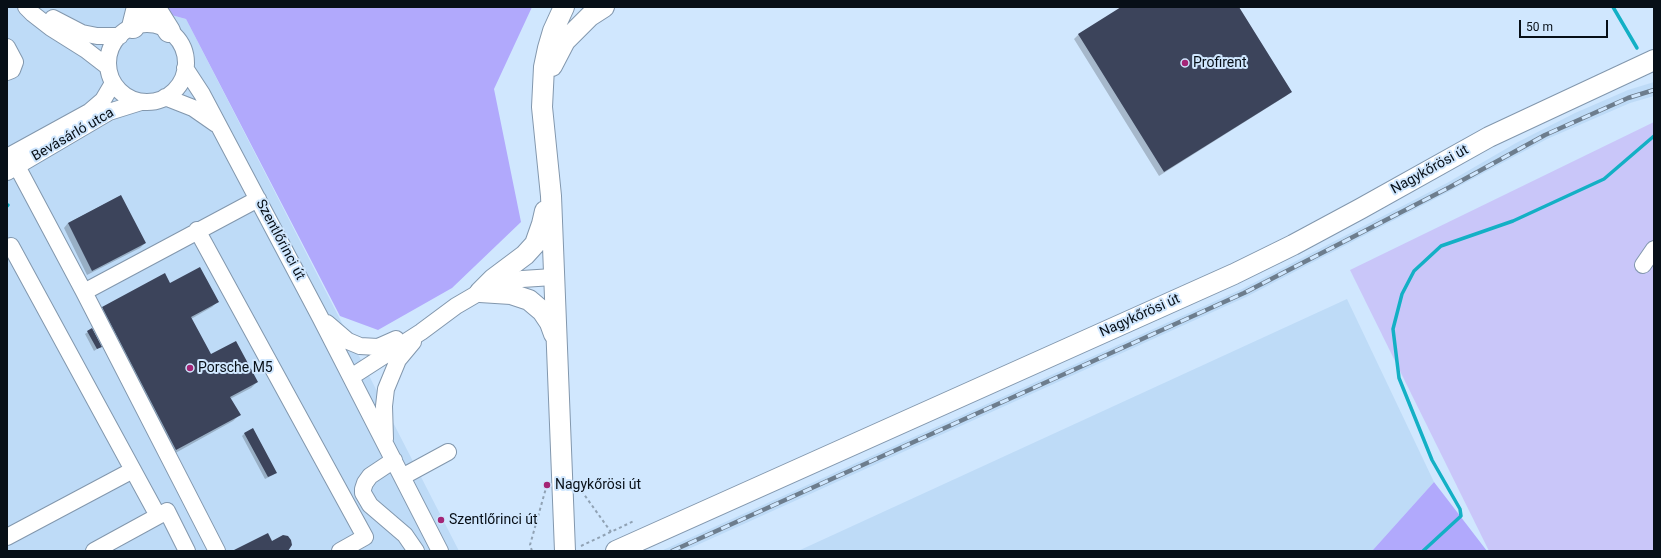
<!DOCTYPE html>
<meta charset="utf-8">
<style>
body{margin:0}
#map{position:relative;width:1661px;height:558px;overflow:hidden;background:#d0e7fe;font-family:Roboto,sans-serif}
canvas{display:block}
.frame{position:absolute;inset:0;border:8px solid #070f17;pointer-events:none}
.scale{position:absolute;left:1519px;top:20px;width:89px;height:18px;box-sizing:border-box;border:2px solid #070f17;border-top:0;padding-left:5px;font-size:12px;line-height:14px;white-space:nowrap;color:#070f17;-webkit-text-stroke:3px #d0e7fe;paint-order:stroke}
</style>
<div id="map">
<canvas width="1661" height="558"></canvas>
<div class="frame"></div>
<div class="scale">50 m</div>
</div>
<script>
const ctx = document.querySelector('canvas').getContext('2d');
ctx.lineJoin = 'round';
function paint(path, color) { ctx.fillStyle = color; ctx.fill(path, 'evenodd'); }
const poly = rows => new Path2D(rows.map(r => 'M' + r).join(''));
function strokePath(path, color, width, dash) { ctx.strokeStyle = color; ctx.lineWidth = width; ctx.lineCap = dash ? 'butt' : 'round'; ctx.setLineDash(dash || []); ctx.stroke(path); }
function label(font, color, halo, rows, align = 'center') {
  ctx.font = font + ' Roboto,sans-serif'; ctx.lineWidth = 4; ctx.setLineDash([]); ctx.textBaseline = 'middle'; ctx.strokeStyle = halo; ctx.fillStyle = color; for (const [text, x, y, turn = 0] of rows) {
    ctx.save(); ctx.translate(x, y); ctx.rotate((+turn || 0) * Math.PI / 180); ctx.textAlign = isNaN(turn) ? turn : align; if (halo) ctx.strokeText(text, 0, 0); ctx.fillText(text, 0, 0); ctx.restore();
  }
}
const built = poly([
 [7,7,142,7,186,19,459,551,7,551],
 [1654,82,1654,96,1630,103,1547,139,1452,190,1246,297,684,551,661,551,1242,289,1447,183,1516,143,1575,113,1628,90],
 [1347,299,1434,482,1372,551,798,551]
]);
const green = poly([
 [1654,122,1654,551,1489,551,1350,270]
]);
const forest = poly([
 [142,7,532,7,494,89,521,222,452,288,378,330,340,316,186,19],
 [1434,482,1487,551,1372,551]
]);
const shadow = poly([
 [1123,7,1238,7,1291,92,1286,96,1159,176,1074,39,1079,34],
 [120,196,145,243,140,248,87,275,64,228,68,223],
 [170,284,218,301,212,307,191,319,211,356,257,382,251,388,230,399,239,415,233,421,170,456,97,314,103,308],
 [88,332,100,347,94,351,85,334],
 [245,433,276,472,273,475,265,479,242,436]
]);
const stream = poly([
 [1613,7,1637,48],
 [7,206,8,205],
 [1423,551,1461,516,1460,509,1432,460,1399,378,1393,329,1402,294,1414,271,1441,246,1513,221,1604,179,1654,136]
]);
const building = poly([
 [1121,7,1239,7,1292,92,1164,172,1078,34],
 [121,195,146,243,92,271,68,223],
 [200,267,219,302,191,317,211,354,236,341,258,382,230,397,241,415,176,450,102,307,165,273,170,283],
 [92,328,102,347,97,349,87,331],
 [253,428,277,473,268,477,244,433],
 [268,533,272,541,283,535,288,536,291,540,292,545,288,551,232,551]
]);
const path = poly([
 [578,486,611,532],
 [581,546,634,521],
 [532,551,530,545,546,488]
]);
const minor = poly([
 [26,7,33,14,51,28,86,50,108,67],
 [53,18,82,33,97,36,120,36],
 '108 63a39 39 0 1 1 78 0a39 39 0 1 1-78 0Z',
 [7,47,15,62,12,70,7,72],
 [185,68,202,94,320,317,440,551],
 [165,97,193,108,216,124],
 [11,155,84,292,217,551],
 [7,157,89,112,103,100,113,83],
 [7,172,109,112,141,102],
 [197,230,365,537,340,551],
 [7,248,11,246,158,516,167,511,187,551],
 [1643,265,1654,249],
 [84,292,258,199],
 [327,323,348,341,360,346,378,347,396,339],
 [351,377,421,332,456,306,480,292,522,279,553,277],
 [385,439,384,406,386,389,398,360,413,342],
 [394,460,370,476,365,483,363,489,363,493,370,505,405,535,416,551],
 [402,477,448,452],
 [7,537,133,470],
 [94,551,158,516]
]);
const major = poly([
 [564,7,553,31,548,48,544,67,542,107,551,196,565,551],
 [552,66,565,41,590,16,604,7],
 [480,292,493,279,525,255,535,244,542,224,545,211],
 [480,292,511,294,529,300,542,311,550,323,554,334],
 [616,551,1234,274,1293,245,1360,209,1489,137,1654,60]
]);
const highway = poly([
 [154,7,169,31],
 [133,27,138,7]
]);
const rail = poly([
 [672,551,1244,293,1450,187,1545,135,1628,98,1654,90]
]);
const markers = [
 [1185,63,4,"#a42576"],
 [190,368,4,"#a42576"],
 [547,485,4,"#a42576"],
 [441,520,4,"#a42576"]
];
const poiNames = [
 ["Profirent",1193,63],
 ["Porsche M5",198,368],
 ["Nagykőrösi út",555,485],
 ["Szentlőrinci út",449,520]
];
const streetNames = [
 ["Bevásárló utca",73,135,-30],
 ["Nagykőrösi út",1430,170,-29],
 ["Szentlőrinci út",280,240,62],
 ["Nagykőrösi út",1140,316,-24]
];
paint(built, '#bedbf7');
paint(green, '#c9c6f9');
paint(forest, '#b1a9fc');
paint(shadow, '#0003');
strokePath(stream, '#13b0c5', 3.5);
paint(building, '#3c445b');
strokePath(minor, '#8297ad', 18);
strokePath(major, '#8297ad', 22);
strokePath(highway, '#8297ad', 24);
strokePath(path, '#90a2b4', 2, [3, 3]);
strokePath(minor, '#fff', 16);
strokePath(major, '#fff', 20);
strokePath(highway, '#fff', 22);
strokePath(rail, '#6d7d8d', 4.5);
strokePath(rail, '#d0e7fe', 3, [9]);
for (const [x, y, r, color] of markers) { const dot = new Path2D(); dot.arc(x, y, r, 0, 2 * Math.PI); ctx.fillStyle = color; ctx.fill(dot); strokePath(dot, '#d0e7fe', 1.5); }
label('14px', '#070f17', '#d0e7fe', poiNames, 'left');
label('14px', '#070f17', '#d0e7fe', streetNames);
</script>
